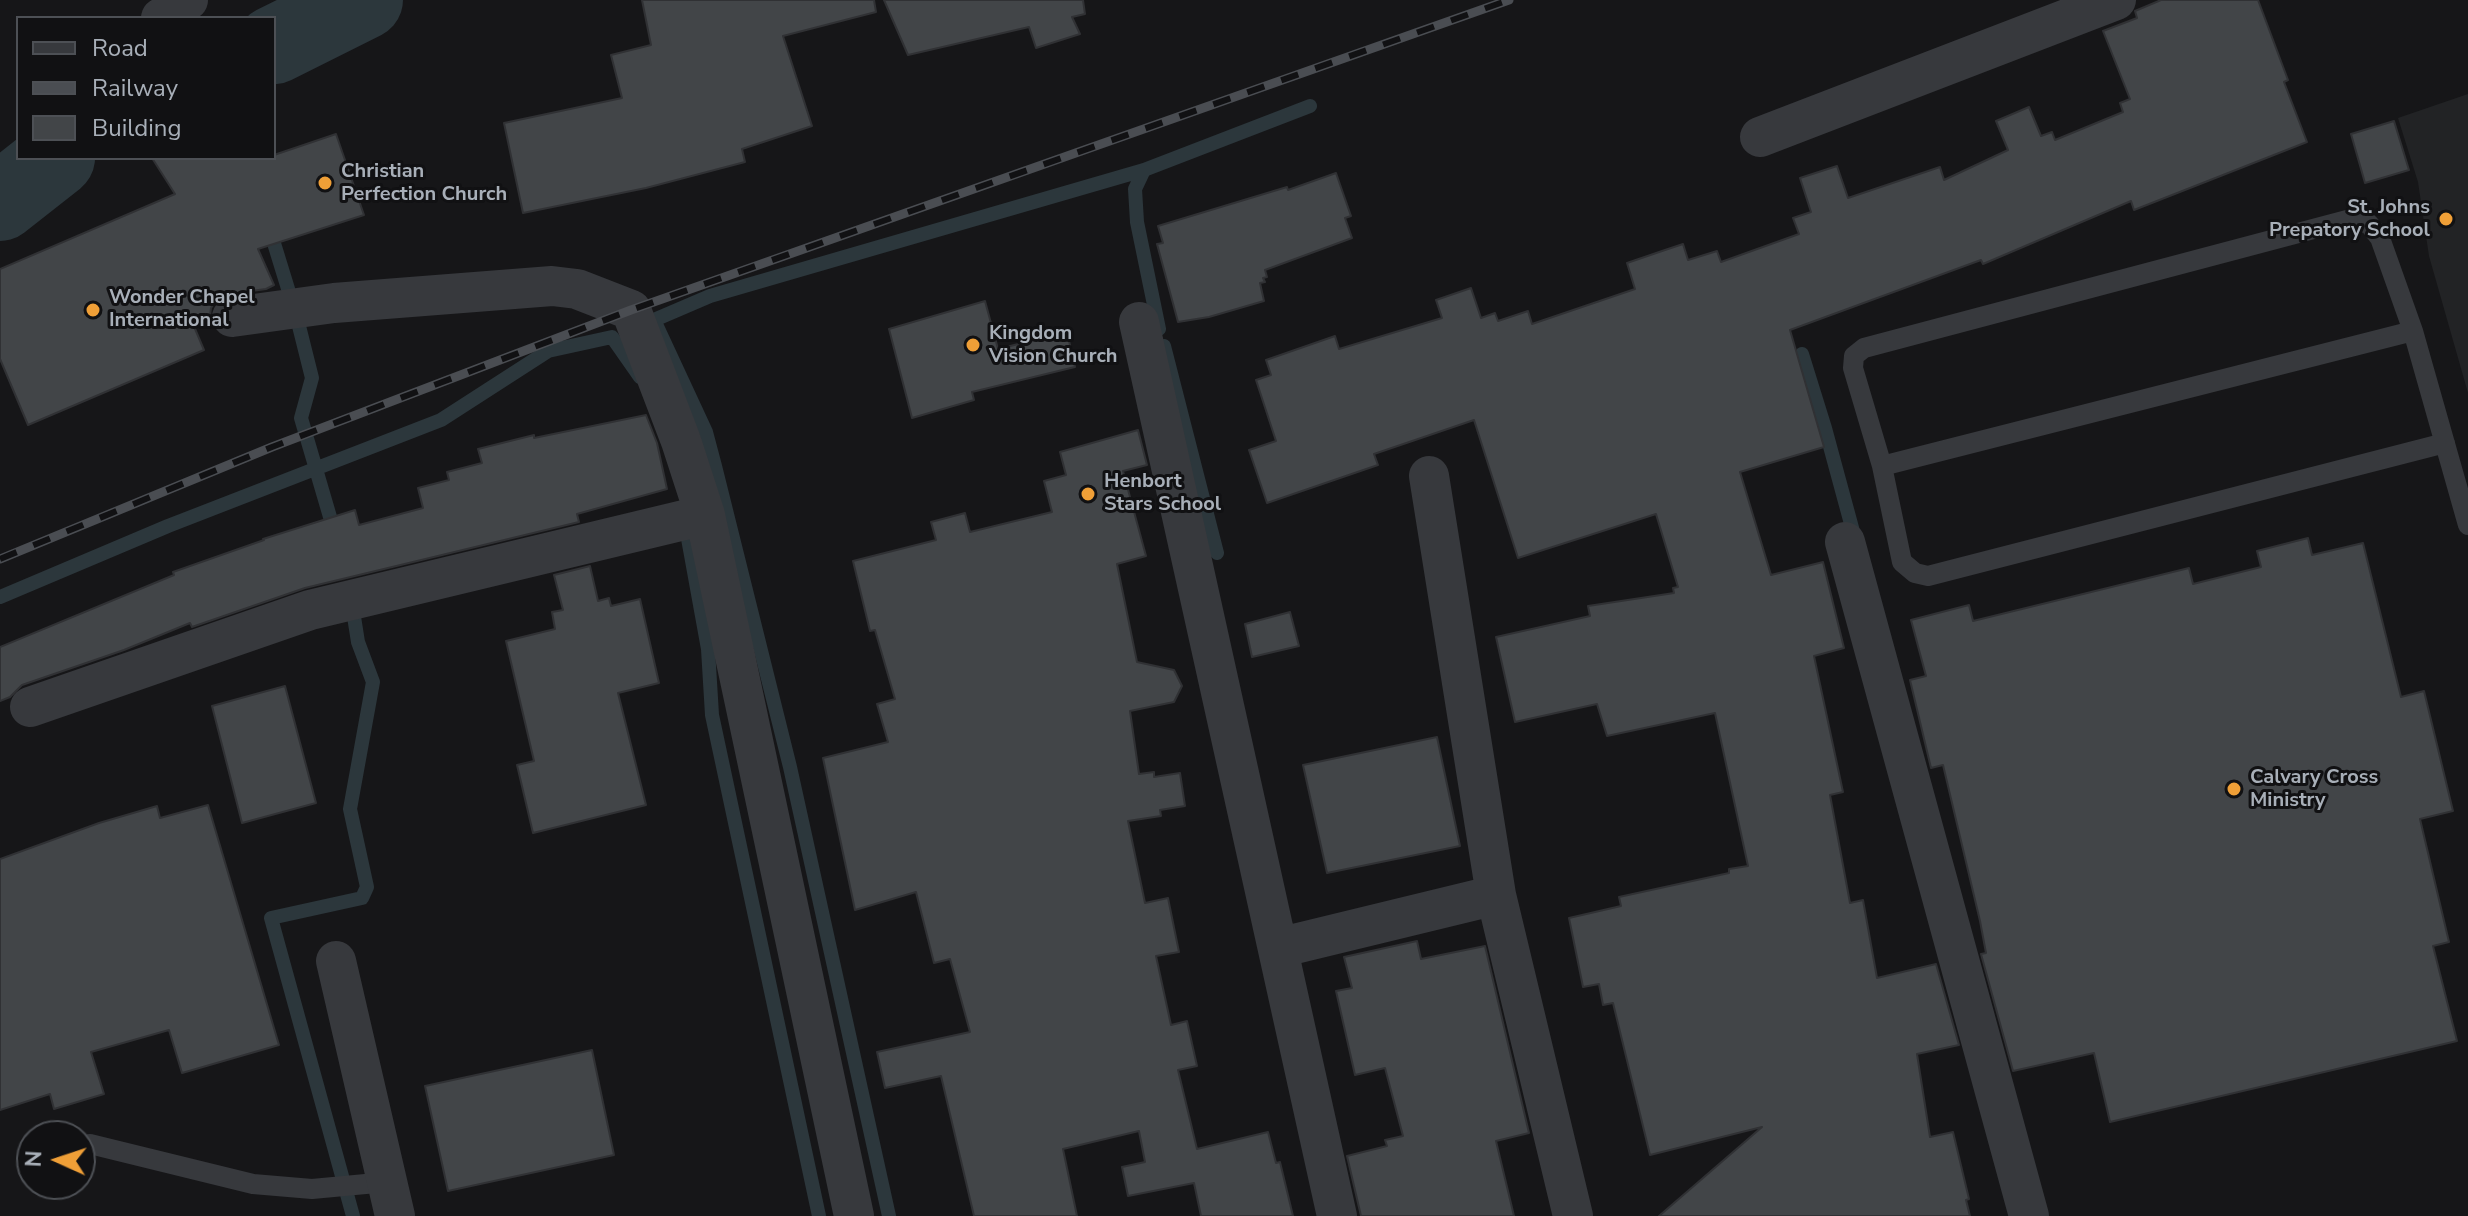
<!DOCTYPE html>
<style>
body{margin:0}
#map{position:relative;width:2468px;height:1216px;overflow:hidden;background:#161618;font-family:"Nunito Sans",sans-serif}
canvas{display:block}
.legend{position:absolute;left:16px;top:16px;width:260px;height:144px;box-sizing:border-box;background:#111113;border:2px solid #4d5055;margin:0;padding:10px 14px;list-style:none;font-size:24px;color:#a8afb8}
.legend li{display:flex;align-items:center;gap:16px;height:40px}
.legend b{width:40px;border:2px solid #4d5055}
.north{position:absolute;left:16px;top:1120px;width:80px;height:80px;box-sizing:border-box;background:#111113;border:2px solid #4d5055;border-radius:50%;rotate:273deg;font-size:22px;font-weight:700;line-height:32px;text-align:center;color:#a8afb8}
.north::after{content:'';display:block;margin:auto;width:28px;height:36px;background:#ef9f37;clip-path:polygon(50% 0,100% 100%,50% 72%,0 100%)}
</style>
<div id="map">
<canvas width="2468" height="1216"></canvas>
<ul class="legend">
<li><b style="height:10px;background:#37393d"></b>Road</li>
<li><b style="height:10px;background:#4a4d52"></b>Railway</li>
<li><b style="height:22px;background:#424548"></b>Building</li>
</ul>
<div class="north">N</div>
</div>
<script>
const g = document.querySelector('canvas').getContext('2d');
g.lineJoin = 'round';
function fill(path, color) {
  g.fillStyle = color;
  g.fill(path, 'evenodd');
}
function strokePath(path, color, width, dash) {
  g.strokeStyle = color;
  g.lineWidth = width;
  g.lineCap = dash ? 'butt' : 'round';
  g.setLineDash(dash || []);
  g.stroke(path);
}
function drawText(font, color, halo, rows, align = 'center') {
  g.font = font + ' "Nunito Sans",sans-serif';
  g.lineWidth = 6;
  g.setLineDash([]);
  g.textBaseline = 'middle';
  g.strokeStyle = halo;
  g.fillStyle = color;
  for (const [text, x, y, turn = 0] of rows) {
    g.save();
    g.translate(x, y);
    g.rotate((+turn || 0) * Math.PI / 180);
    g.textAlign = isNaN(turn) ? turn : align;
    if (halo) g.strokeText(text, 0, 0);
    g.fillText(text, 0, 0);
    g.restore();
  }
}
const built = new Path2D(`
 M 2468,94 L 2468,393 L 2429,256 L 2418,182 L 2398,118 Z`);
const stream = new Path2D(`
 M 1144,170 L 1135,189 L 1137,222 L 1159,329
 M 269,227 L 297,318 L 312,378 L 301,418 L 335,534
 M 1164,346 L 1217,553
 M 1802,354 L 1825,428 L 1854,535 L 1851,536
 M 685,522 L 708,649 L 712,715 L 819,1216
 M 0,597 L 168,526 L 441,420 L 548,351 L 612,337 L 640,377
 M 352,604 L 358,642 L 373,682 L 350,809 L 367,887 L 362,898 L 271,918 L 353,1216
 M 889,1216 L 790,767 L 715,466 L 706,432 L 654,320 L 710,296 L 1144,170 L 1310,106`);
const river = new Path2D(`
 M 274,45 L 364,0
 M 0,202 L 56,158`);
const building = new Path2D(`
 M 642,0 L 874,0 L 876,12 L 783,36 L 812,126 L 742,149 L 745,162 L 646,188 L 523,213 L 504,123 L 622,98 L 611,55 L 651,45 Z
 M 884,0 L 1083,0 L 1085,14 L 1072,17 L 1080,34 L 1036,48 L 1029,27 L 908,55 Z
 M 2161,0 L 2258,0 L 2288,80 L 2284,82 L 2307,142 L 2134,210 L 2131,201 L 1983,264 L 1981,260 L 1790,330 L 1824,447 L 1740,472 L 1771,575 L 1823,562 L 1844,648 L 1814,656 L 1843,792 L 1830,795 L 1850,903 L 1863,900 L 1877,978 L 1936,964 L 1959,1045 L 1917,1054 L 1930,1137 L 1953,1132 L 1969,1199 L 1966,1200 L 1970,1216 L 1659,1216 L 1762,1127 L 1650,1155 L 1613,1003 L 1603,1005 L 1599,984 L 1583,987 L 1569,918 L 1621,906 L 1619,897 L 1729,873 L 1729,869 L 1748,866 L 1715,713 L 1607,736 L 1597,704 L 1515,722 L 1496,637 L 1590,616 L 1588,606 L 1674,593 L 1673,588 L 1678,587 L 1656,514 L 1518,558 L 1474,420 L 1374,454 L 1378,465 L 1267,503 L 1249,450 L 1276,441 L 1256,380 L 1271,375 L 1266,360 L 1335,336 L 1339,349 L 1442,318 L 1436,300 L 1471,288 L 1481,318 L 1495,313 L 1498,321 L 1528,311 L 1532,324 L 1635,289 L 1627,263 L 1665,250 L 1683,244 L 1688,260 L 1717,251 L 1721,262 L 1799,234 L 1793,218 L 1811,212 L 1800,178 L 1837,166 L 1848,198 L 1940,167 L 1944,180 L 2008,150 L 1996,121 L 2029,107 L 2041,136 L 2052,132 L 2055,140 L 2123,112 L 2120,103 L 2130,99 L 2103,31 L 2137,18 L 2135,11 Z
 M 2394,121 L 2409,170 L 2365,183 L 2351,134 Z
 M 336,134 L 364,215 L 258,249 L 274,285 L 266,289 L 229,294 L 217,299 L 211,308 L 210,316 L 193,324 L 204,350 L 28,425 L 0,359 L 0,269 L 175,194 L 152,158 L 274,158 L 274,155 Z
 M 1336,173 L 1351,216 L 1345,218 L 1352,238 L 1265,270 L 1267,277 L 1263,278 L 1265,282 L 1260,283 L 1264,301 L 1209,317 L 1178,322 L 1157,244 L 1163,243 L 1158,226 L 1287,187 L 1288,190 Z
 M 985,301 L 998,349 L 1067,332 L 1075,367 L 972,392 L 974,400 L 912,418 L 889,329 Z
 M 646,415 L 657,443 L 667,489 L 577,514 L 579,522 L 305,588 L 192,627 L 190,623 L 124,650 L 22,685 L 10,697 L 0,701 L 0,647 L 174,575 L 173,572 L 264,540 L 263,539 L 355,510 L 359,525 L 423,508 L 418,488 L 449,480 L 447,472 L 482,463 L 478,449 L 534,435 L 534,438 Z
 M 1138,430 L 1147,465 L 1123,471 L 1146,556 L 1117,564 L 1137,662 L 1174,670 L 1182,686 L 1174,702 L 1130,711 L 1139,774 L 1154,772 L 1154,777 L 1180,773 L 1185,806 L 1160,810 L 1161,816 L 1128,821 L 1145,903 L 1168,898 L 1179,952 L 1156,956 L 1171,1025 L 1187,1021 L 1197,1066 L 1178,1070 L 1197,1149 L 1268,1132 L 1276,1163 L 1280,1162 L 1293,1216 L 1201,1216 L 1194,1183 L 1128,1196 L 1122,1167 L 1145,1162 L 1139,1131 L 1063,1149 L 1077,1216 L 974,1216 L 941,1076 L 885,1088 L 877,1052 L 970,1032 L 950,959 L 934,963 L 916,892 L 855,910 L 823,758 L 888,742 L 877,704 L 895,699 L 875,630 L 870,631 L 853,561 L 936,540 L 931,522 L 965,513 L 970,532 L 1052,512 L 1044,481 L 1066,475 L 1060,452 Z
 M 2308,538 L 2312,555 L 2363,543 L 2401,697 L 2424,691 L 2453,811 L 2420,819 L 2449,942 L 2433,946 L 2457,1041 L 2110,1122 L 2094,1053 L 2013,1071 L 1981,954 L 1986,953 L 1980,921 L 1943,765 L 1931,768 L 1910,680 L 1926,676 L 1911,620 L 1969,605 L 1973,621 L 2189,568 L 2193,584 L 2261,567 L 2257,551 Z
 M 590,566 L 598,601 L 609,598 L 611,606 L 640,599 L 659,683 L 618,693 L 646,805 L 533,833 L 517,765 L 534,761 L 506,641 L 555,629 L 552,612 L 563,610 L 554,575 Z
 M 1290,612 L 1299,646 L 1252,657 L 1245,624 Z
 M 285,686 L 316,803 L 242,823 L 212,706 Z
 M 1437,737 L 1460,846 L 1327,873 L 1303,765 Z
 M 208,805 L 279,1045 L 182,1073 L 169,1030 L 91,1052 L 104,1094 L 54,1109 L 50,1094 L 0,1110 L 0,859 L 99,823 L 157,806 L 160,818 Z
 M 1417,941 L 1421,959 L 1485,946 L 1529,1133 L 1496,1141 L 1514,1216 L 1361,1216 L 1347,1156 L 1387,1146 L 1385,1140 L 1403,1136 L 1385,1068 L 1355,1075 L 1336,991 L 1352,988 L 1344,957 Z
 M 592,1050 L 614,1155 L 448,1191 L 425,1086 Z`);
const service = new Path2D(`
 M 2445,443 L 1928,576 L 1915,573 L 1902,562 L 1882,466 L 1853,368 L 1854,356 L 1864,348 L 2351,219 L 2369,224 L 2380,238 L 2413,331 L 2468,525
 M 1882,466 L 2413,331
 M 90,1144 L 253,1184 L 312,1189 L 387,1182`);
const minor = new Path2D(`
 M 161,18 L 188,0
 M 1760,137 L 2116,0
 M 232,317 L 334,303 L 552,286 L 577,289 L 631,310 L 681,441 L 705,515 L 854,1216
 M 1139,322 L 1337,1216
 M 1429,476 L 1496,895 L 1573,1216
 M 1845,542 L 2029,1216
 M 30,707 L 310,610 L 705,515
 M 1278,948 L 1496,895
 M 336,961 L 395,1216`);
const rail = new Path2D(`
 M 0,559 L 272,447 L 631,310 L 1509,0`);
const markers = [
 [325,183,8,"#ef9f37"],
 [2446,219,8,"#ef9f37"],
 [93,310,8,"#ef9f37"],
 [973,345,8,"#ef9f37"],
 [1088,494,8,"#ef9f37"],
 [2234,789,8,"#ef9f37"]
];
const poiNames = [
 ["Christian",341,172],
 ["Perfection Church",341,195],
 ["St. Johns",2430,208,"right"],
 ["Prepatory School",2430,231,"right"],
 ["Wonder Chapel",109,298],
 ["International",109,321],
 ["Kingdom",989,334],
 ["Vision Church",989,357],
 ["Henbort",1104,482],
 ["Stars School",1104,505],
 ["Calvary Cross",2250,778],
 ["Ministry",2250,801]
];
fill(built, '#222325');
strokePath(stream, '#2c373c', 14);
strokePath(river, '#2c373c', 78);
fill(building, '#424548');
strokePath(building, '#303134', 2);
strokePath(service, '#37393d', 20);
strokePath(minor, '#37393d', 40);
strokePath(rail, '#4a4d52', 9);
strokePath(rail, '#111113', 6, [18]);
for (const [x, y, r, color] of markers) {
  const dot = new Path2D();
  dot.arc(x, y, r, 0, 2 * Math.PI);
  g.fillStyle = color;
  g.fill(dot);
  strokePath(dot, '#111113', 3);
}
drawText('bold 20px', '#a8afb8', '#111113', poiNames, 'left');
</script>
